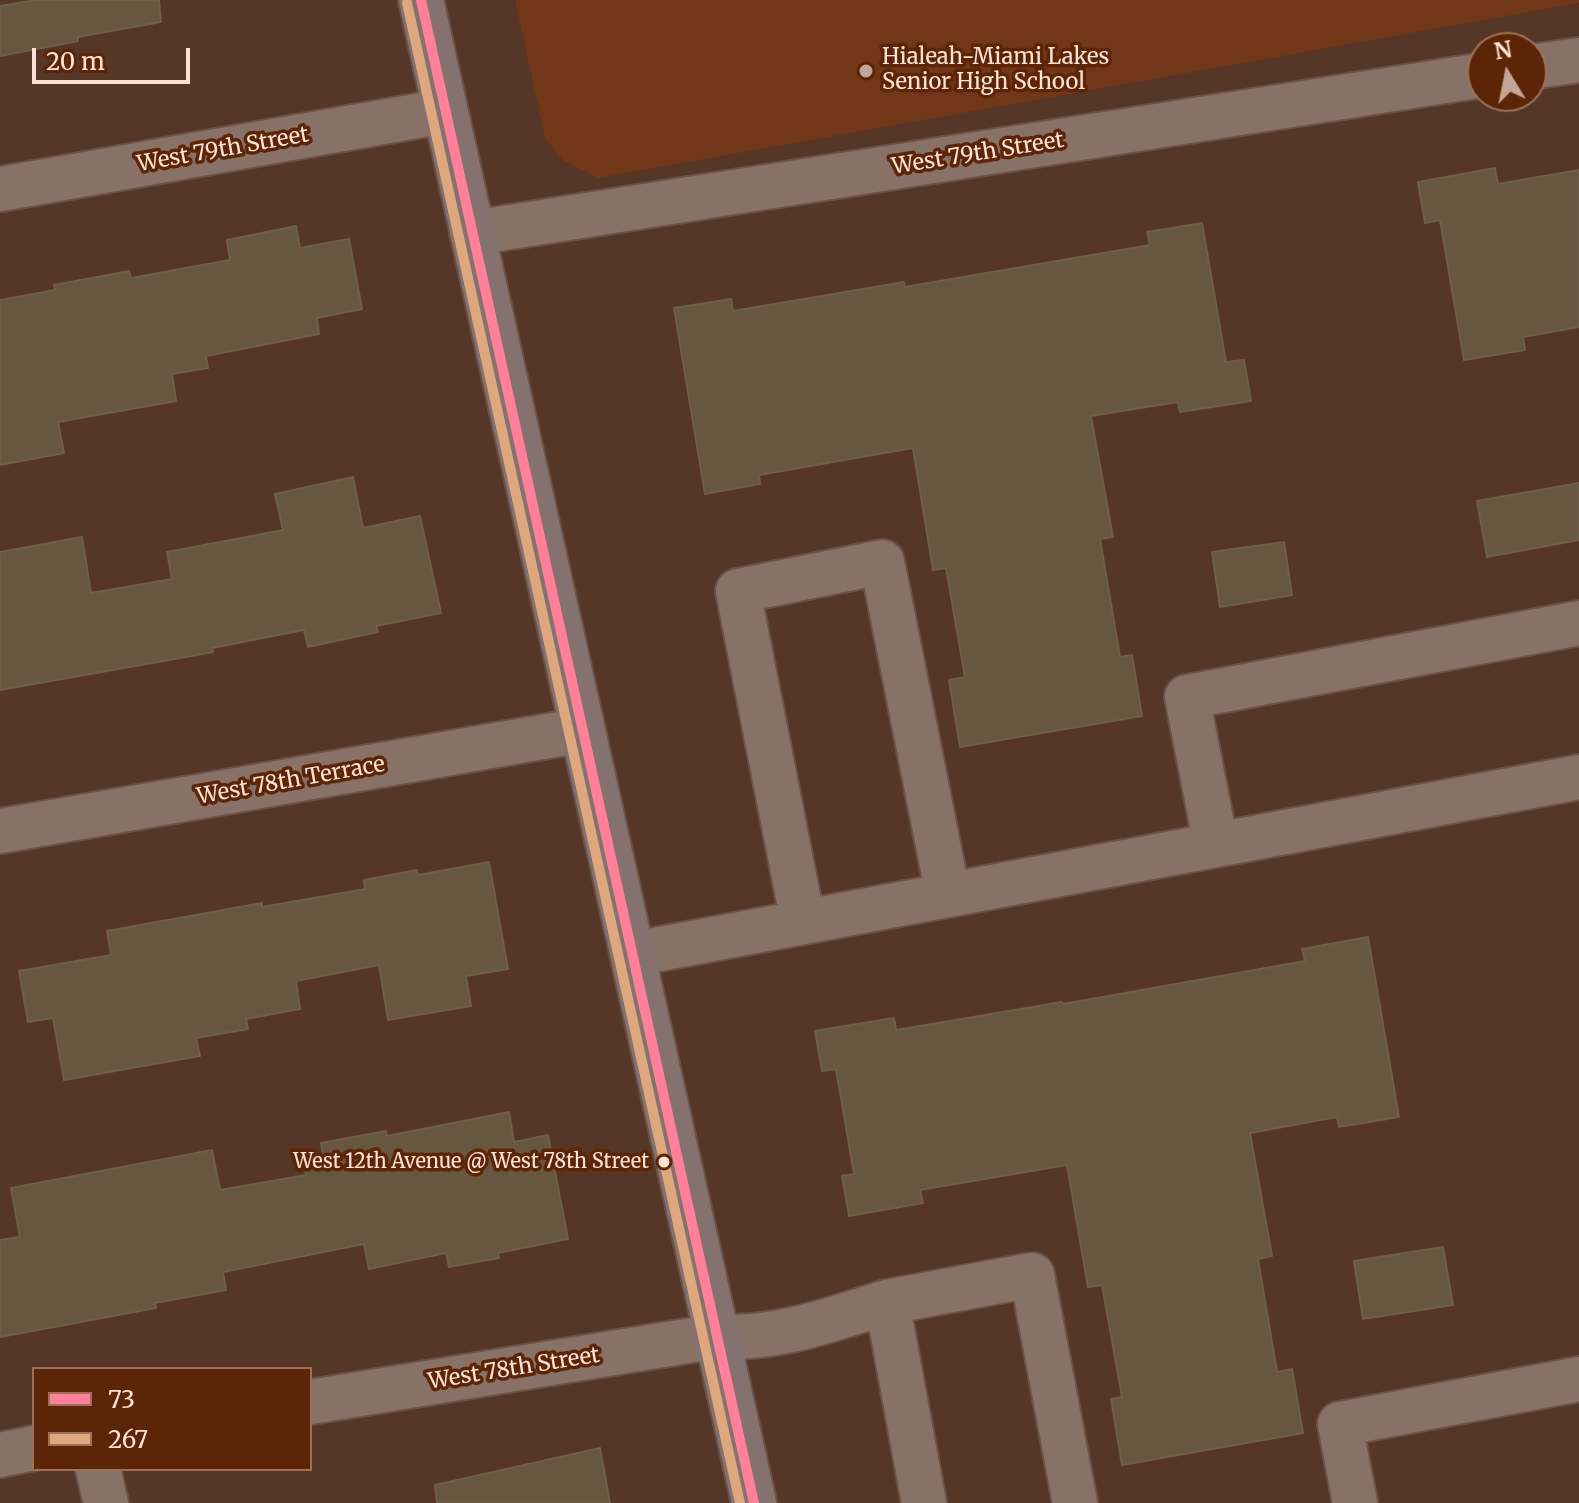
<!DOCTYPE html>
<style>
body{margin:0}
#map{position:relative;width:1579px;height:1503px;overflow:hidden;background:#553627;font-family:Merriweather,serif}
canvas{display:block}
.legend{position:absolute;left:32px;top:1367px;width:280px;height:104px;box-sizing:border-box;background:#5c2507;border:2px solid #9d7159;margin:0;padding:10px 14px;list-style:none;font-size:24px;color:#fee2d5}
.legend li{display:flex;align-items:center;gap:16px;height:40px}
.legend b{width:40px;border:2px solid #9d7159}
.north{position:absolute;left:1467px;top:32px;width:80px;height:80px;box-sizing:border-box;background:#5c2507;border:2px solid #9d7159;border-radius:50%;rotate:350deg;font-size:22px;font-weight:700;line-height:32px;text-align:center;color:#fee2d5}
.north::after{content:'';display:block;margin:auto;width:28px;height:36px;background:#c3a698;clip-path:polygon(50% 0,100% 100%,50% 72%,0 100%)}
.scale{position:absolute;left:32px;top:48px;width:158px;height:36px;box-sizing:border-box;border:4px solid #fee2d5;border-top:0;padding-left:10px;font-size:24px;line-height:28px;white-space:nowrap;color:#fee2d5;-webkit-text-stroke:6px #5c2507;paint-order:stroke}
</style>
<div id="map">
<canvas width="1579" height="1503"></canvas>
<ul class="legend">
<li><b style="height:10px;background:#ff8098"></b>73</li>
<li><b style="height:10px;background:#dfa77e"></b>267</li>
</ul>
<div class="north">N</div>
<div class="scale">20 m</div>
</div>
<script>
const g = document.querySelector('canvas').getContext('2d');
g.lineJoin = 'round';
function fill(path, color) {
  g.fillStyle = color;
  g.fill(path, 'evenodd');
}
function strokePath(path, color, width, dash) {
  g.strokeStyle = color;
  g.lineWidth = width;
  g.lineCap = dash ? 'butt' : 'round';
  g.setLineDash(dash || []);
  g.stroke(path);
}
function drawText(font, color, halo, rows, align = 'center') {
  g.font = font + ' Merriweather,serif';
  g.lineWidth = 7;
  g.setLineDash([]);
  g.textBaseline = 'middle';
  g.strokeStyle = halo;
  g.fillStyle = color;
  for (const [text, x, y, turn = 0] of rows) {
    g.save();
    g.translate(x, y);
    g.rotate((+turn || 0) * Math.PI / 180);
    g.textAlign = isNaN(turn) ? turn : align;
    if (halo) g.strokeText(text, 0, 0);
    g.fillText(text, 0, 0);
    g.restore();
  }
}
const built = new Path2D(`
 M 515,0 L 1579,0 L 1579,3 L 598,178 L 563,160 L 545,138 Z`);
const building = new Path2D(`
 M 36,0 L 159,0 L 161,22 L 78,37 L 78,41 L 0,56 L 0,6 Z
 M 1495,168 L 1498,184 L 1579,170 L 1579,327 L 1523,337 L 1525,350 L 1464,360 L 1440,220 L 1425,223 L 1418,182 Z
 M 1202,223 L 1226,362 L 1244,360 L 1251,401 L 1180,412 L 1178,402 L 1091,416 L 1113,537 L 1100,539 L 1120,657 L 1132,655 L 1142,716 L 960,747 L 949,680 L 965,677 L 946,568 L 933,570 L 913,448 L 759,475 L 760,484 L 705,494 L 674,308 L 731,299 L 733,311 L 904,282 L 905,287 L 1150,245 L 1147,232 Z
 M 296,226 L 300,248 L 349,239 L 362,309 L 317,318 L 319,334 L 206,356 L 208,368 L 172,374 L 176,401 L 58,422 L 64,453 L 0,465 L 0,300 L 55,290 L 54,285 L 129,271 L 131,278 L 230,260 L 227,240 Z
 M 353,477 L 363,528 L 420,516 L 441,613 L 376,626 L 378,632 L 308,647 L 304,630 L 212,648 L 213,652 L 175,659 L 0,690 L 0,552 L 82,537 L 91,593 L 172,579 L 167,552 L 283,530 L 275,494 Z
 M 1579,483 L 1579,540 L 1487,557 L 1477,501 Z
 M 1284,542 L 1292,595 L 1220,607 L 1212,552 Z
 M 489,862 L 508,969 L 466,976 L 471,1006 L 388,1020 L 379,965 L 296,981 L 300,1009 L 246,1019 L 248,1029 L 196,1038 L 200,1056 L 64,1080 L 53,1018 L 28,1022 L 19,971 L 111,955 L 107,931 L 262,903 L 262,907 L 365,889 L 364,880 L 417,870 L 418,875 Z
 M 1368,937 L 1399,1117 L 1339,1127 L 1337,1117 L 1250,1133 L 1272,1256 L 1258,1259 L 1277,1372 L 1292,1369 L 1303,1433 L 1122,1465 L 1111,1399 L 1122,1397 L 1102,1285 L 1088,1287 L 1067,1165 L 920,1190 L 923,1203 L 849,1216 L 842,1176 L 854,1174 L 836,1069 L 822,1071 L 815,1031 L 894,1018 L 896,1030 L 1062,1002 L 1063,1004 L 1305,961 L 1302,949 Z
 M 509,1112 L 514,1142 L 548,1135 L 568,1239 L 498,1253 L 499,1258 L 449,1267 L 446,1253 L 369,1269 L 364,1244 L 223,1272 L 226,1290 L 155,1303 L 156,1308 L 0,1337 L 0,1240 L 20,1237 L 11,1188 L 212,1150 L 220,1190 L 306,1175 L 304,1164 L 324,1160 L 321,1143 L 386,1131 L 387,1136 Z
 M 1443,1247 L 1453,1305 L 1363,1319 L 1354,1261 Z
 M 600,1448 L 610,1503 L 437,1503 L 435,1485 Z`);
const minor = new Path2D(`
 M 1531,67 L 1579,60
 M 0,189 L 445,111
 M 472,233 L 1483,75
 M 0,831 L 583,730
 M 1216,845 L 1187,697 L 1579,623
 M 803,922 L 738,591 L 882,562 L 948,895
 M 633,954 L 1579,777
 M 310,1402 L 718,1336 C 774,1341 833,1319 887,1302
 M 0,1455 L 34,1448
 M 98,1469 L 106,1503
 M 924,1503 L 887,1302 L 1032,1275 L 1075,1503
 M 1355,1503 L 1340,1424 L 1579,1379`);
const major = new Path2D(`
 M 421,0 L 754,1503`);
const bus1 = new Path2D(`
 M 421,0 L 754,1503`);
const bus2 = new Path2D(`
 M 407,3 L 740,1503`);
const markers = [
 [866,71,8,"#c3a698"],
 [664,1162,7,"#fee2d5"]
];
const busNames = [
 ["West 12th Avenue @ West 78th Street",649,1162]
];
const poiNames = [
 ["Hialeah-Miami Lakes",882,58],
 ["Senior High School",882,83]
];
const streetNames = [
 ["West 79th Street",223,150,-10],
 ["West 79th Street",978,154,-9],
 ["West 78th Terrace",291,781,-10],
 ["West 78th Street",514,1369,-9]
];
fill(built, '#723719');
fill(building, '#675640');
strokePath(building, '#6e5e4a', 2);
strokePath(minor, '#6b5247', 48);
strokePath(major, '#6b5247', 48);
strokePath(minor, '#887166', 44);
strokePath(major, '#85726e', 44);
strokePath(bus1, '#ff8098', 10);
strokePath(bus2, '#dfa77e', 10);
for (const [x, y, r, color] of markers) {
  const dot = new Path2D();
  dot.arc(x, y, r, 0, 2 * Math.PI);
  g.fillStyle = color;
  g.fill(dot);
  strokePath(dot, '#5c2507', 3);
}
drawText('20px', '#fee2d5', '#5c2507', busNames, 'right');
drawText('22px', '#fee2d5', '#5c2507', poiNames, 'left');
drawText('22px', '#fee2d5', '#5c2507', streetNames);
</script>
